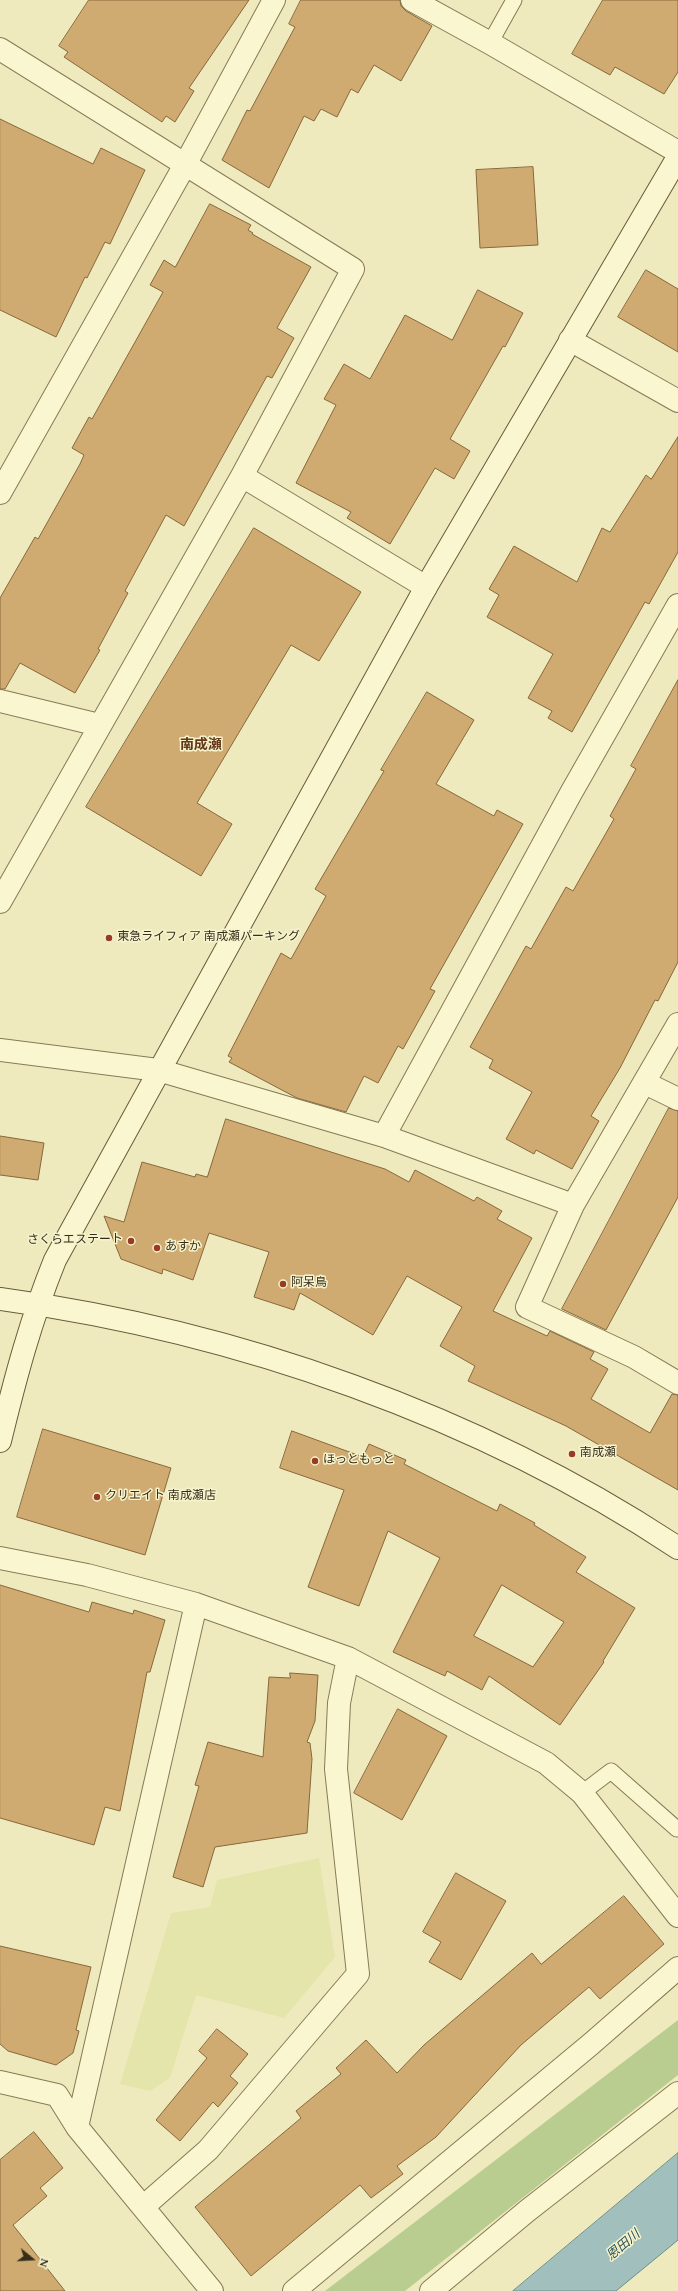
<!DOCTYPE html>
<meta charset="utf-8">
<style>
body{margin:0}
#map{position:relative;width:678px;height:2291px;overflow:hidden;background:#efeabd;font-family:Spectral,serif}
canvas{display:block}
.north{position:absolute;left:12px;top:2239px;width:40px;height:40px;-webkit-text-stroke:3px #f6f3cd;paint-order:stroke;rotate:108deg;font-size:11px;font-weight:700;line-height:16px;text-align:center;color:#362e1b}
.north::after{content:'';display:block;margin:auto;width:14px;height:18px;background:#362e1b;clip-path:polygon(50% 0,100% 100%,50% 72%,0 100%)}
</style>
<div id="map">
<canvas width="678" height="2291"></canvas>
<div class="north">N</div>
</div>
<script>
const g = document.querySelector('canvas').getContext('2d');
g.lineJoin = 'round';
function fill(path, color) {
  g.fillStyle = color;
  g.fill(path, 'evenodd');
}
function strokePath(path, color, width, dash) {
  g.strokeStyle = color;
  g.lineWidth = width;
  g.lineCap = dash ? 'butt' : 'round';
  g.setLineDash(dash || []);
  g.stroke(path);
}
function drawText(font, color, halo, rows, align = 'center') {
  g.font = font + ' Spectral,"Noto Sans JP",serif';
  g.lineWidth = 3;
  g.setLineDash([]);
  g.textBaseline = 'middle';
  g.strokeStyle = halo;
  g.fillStyle = color;
  for (const [text, x, y, turn = 0] of rows) {
    g.save();
    g.translate(x, y);
    g.rotate((+turn || 0) * Math.PI / 180);
    g.textAlign = isNaN(turn) ? turn : align;
    if (halo) g.strokeText(text, 0, 0);
    g.fillText(text, 0, 0);
    g.restore();
  }
}
const farmland = new Path2D(`
 M 319,1858 L 335,1957 L 284,2018 L 196,1995 L 170,2078 L 150,2091 L 120,2084 L 171,1913 L 210,1907 L 217,1880 Z`);
const green = new Path2D(`
 M 678,2020 L 678,2075 L 405,2291 L 325,2291 Z`);
const water = new Path2D(`
 M 678,2153 L 678,2240 L 616,2291 L 513,2291 Z`);
const building = new Path2D(`
 M 89,0 L 249,0 L 189,88 L 194,91 L 175,122 L 166,116 L 162,122 L 64,57 L 68,52 L 59,46 Z
 M 301,0 L 400,0 L 401,6 L 406,11 L 432,26 L 401,81 L 374,65 L 358,93 L 351,89 L 337,117 L 321,109 L 314,121 L 304,116 L 269,188 L 222,160 L 247,110 L 250,111 L 295,27 L 289,24 Z
 M 603,0 L 678,0 L 678,72 L 664,94 L 615,67 L 610,75 L 572,54 Z
 M 0,119 L 93,164 L 101,148 L 145,170 L 110,244 L 105,242 L 87,278 L 85,277 L 56,337 L 0,310 Z
 M 533,167 L 538,245 L 480,248 L 476,170 Z
 M 210,204 L 251,225 L 248,230 L 253,233 L 252,234 L 311,267 L 277,328 L 294,338 L 272,378 L 267,376 L 184,526 L 166,515 L 125,591 L 128,593 L 98,649 L 100,650 L 75,693 L 20,663 L 5,689 L 0,689 L 0,598 L 35,537 L 38,539 L 80,464 L 84,455 L 72,448 L 89,417 L 92,419 L 163,292 L 150,285 L 164,260 L 175,267 Z
 M 646,270 L 678,289 L 678,352 L 618,317 Z
 M 478,290 L 523,313 L 505,347 L 503,346 L 450,439 L 470,451 L 454,479 L 435,468 L 390,544 L 347,518 L 351,512 L 296,483 L 336,405 L 324,399 L 344,364 L 370,379 L 405,315 L 452,340 Z
 M 678,437 L 678,552 L 649,604 L 645,602 L 572,732 L 548,718 L 552,711 L 528,698 L 553,654 L 487,617 L 499,595 L 489,589 L 514,546 L 577,582 L 602,528 L 610,532 L 646,475 L 651,479 Z
 M 254,528 L 361,592 L 319,661 L 291,645 L 197,803 L 232,824 L 201,876 L 86,807 Z
 M 678,680 L 678,962 L 658,1001 L 655,1000 L 620,1068 L 591,1116 L 599,1121 L 572,1169 L 536,1150 L 534,1154 L 506,1139 L 532,1092 L 489,1068 L 493,1060 L 470,1047 L 526,946 L 531,949 L 566,887 L 573,891 L 614,819 L 610,816 L 636,769 L 631,766 Z
 M 427,692 L 474,720 L 436,784 L 494,816 L 497,810 L 523,824 L 430,989 L 435,991 L 403,1049 L 398,1046 L 378,1083 L 364,1076 L 346,1112 L 297,1098 L 229,1062 L 232,1058 L 228,1056 L 281,953 L 291,959 L 326,896 L 315,889 L 384,771 L 381,770 Z
 M 669,1108 L 678,1111 L 678,1197 L 606,1330 L 562,1309 Z
 M 226,1119 L 385,1169 L 409,1182 L 415,1170 L 474,1201 L 477,1197 L 502,1211 L 497,1219 L 532,1238 L 493,1311 L 547,1336 L 550,1331 L 594,1352 L 590,1359 L 608,1369 L 591,1399 L 650,1433 L 672,1394 L 678,1395 L 678,1490 L 566,1426 L 468,1381 L 475,1366 L 440,1346 L 462,1307 L 407,1276 L 373,1335 L 300,1293 L 294,1310 L 254,1297 L 269,1252 L 209,1233 L 193,1280 L 163,1269 L 162,1274 L 121,1259 L 104,1216 L 124,1222 L 142,1162 L 195,1177 L 196,1174 L 207,1177 Z
 M 0,1136 L 44,1143 L 38,1180 L 0,1175 Z
 M 43,1429 L 171,1468 L 145,1555 L 17,1517 Z
 M 292,1431 L 363,1457 L 369,1444 L 406,1460 L 404,1464 L 497,1511 L 500,1504 L 535,1523 L 534,1525 L 586,1557 L 576,1572 L 635,1608 L 603,1661 L 604,1662 L 560,1725 L 489,1676 L 482,1690 L 447,1671 L 445,1676 L 393,1652 L 440,1558 L 388,1531 L 359,1606 L 308,1587 L 344,1490 L 280,1468 ZM 502,1585 L 564,1622 L 533,1667 L 474,1636 Z
 M 0,1585 L 89,1612 L 92,1602 L 133,1614 L 134,1610 L 165,1620 L 150,1672 L 147,1672 L 120,1811 L 105,1807 L 94,1845 L 0,1818 Z
 M 290,1673 L 318,1675 L 315,1721 L 307,1742 L 310,1743 L 312,1759 L 307,1833 L 215,1847 L 203,1887 L 173,1877 L 199,1786 L 195,1785 L 208,1742 L 263,1757 L 269,1677 L 290,1678 Z
 M 398,1709 L 447,1736 L 402,1820 L 354,1793 Z
 M 456,1873 L 506,1901 L 461,1980 L 429,1962 L 441,1942 L 423,1932 Z
 M 624,1896 L 664,1944 L 600,1999 L 589,1987 L 521,2045 L 436,2137 L 397,2166 L 403,2174 L 371,2198 L 360,2185 L 251,2276 L 195,2207 L 301,2118 L 296,2111 L 341,2074 L 336,2068 L 366,2040 L 397,2073 L 424,2045 L 532,1953 L 541,1964 Z
 M 0,1946 L 91,1967 L 76,2030 L 79,2031 L 73,2053 L 56,2065 L 8,2051 L 0,2044 Z
 M 217,2029 L 248,2054 L 230,2076 L 238,2083 L 218,2107 L 213,2102 L 180,2141 L 156,2120 L 207,2058 L 199,2051 Z
 M 34,2132 L 63,2168 L 40,2188 L 47,2196 L 13,2225 L 65,2291 L 0,2291 L 0,2160 Z`);
const lane = new Path2D(`
 M 490,43 L 514,0
 M 582,1793 L 611,1771 L 677,1829`);
const street = new Path2D(`
 M 412,0 L 490,43 L 678,152
 M 0,49 L 353,269 L 242,476 L 0,902
 M 570,340 L 678,401
 M 242,476 L 426,587
 M 0,493 L 186,163 L 274,0
 M 0,701 L 99,725
 M 678,1024 L 573,1205 L 527,1307 L 634,1357 L 678,1383
 M 0,1050 L 158,1070 L 384,1136 L 573,1205
 M 645,1083 L 678,1099
 M 384,1136 L 571,793 L 678,605
 M 0,1558 L 87,1575 L 196,1604 L 348,1658 L 546,1763 L 582,1793 L 678,1916
 M 0,2082 L 57,2095 L 77,2127 L 212,2291
 M 77,2127 L 196,1604
 M 143,2207 L 208,2150 L 358,1974 L 336,1769 L 339,1703 L 348,1658
 M 294,2291 L 591,2044 L 678,1968
 M 431,2291 L 527,2211 L 678,2093`);
const secondary = new Path2D(`
 M 0,1299 C 236,1331 479,1416 678,1548
 M 0,1441 C 15,1379 31,1319 55,1260 L 426,587 L 678,157`);
const markers = [
 [109,938,4,"#983a24"],
 [131,1241,4,"#983a24"],
 [157,1248,4,"#983a24"],
 [283,1284,4,"#983a24"],
 [572,1454,4,"#983a24"],
 [315,1461,4,"#983a24"],
 [97,1497,4,"#983a24"]
];
const poiNames = [
 ["東急ライフィア 南成瀬パーキング",117,938],
 ["さくらエステート",123,1241,"right"],
 ["あすか",165,1248],
 ["阿呆鳥",291,1284],
 ["南成瀬",580,1454],
 ["ほっともっと",323,1461],
 ["クリエイト 南成瀬店",105,1497]
];
const waterNames = [
 ["恩田川",624,2246,-40]
];
const quarterNames = [
 ["南成瀬",201,746]
];
fill(farmland, '#e3e5aa');
fill(green, '#bacd91');
fill(water, '#a1c0bd');
strokePath(water, '#688e8c', 1);
fill(building, '#cfab71');
strokePath(building, '#87683b', 1);
strokePath(lane, '#877a56', 17);
strokePath(street, '#877a56', 24);
strokePath(secondary, '#695b39', 24);
strokePath(lane, '#faf6d0', 15);
strokePath(street, '#faf6d0', 22);
strokePath(secondary, '#faf6d0', 22);
for (const [x, y, r, color] of markers) {
  const dot = new Path2D();
  dot.arc(x, y, r, 0, 2 * Math.PI);
  g.fillStyle = color;
  g.fill(dot);
  strokePath(dot, '#f6f3cd', 1.5);
}
drawText('12px', '#362e1b', '#f6f3cd', poiNames, 'left');
drawText('italic 13px', '#2a5057', '#f6f3cd', waterNames);
drawText('bold 14px', '#643819', '#f6f3cd', quarterNames);
</script>
